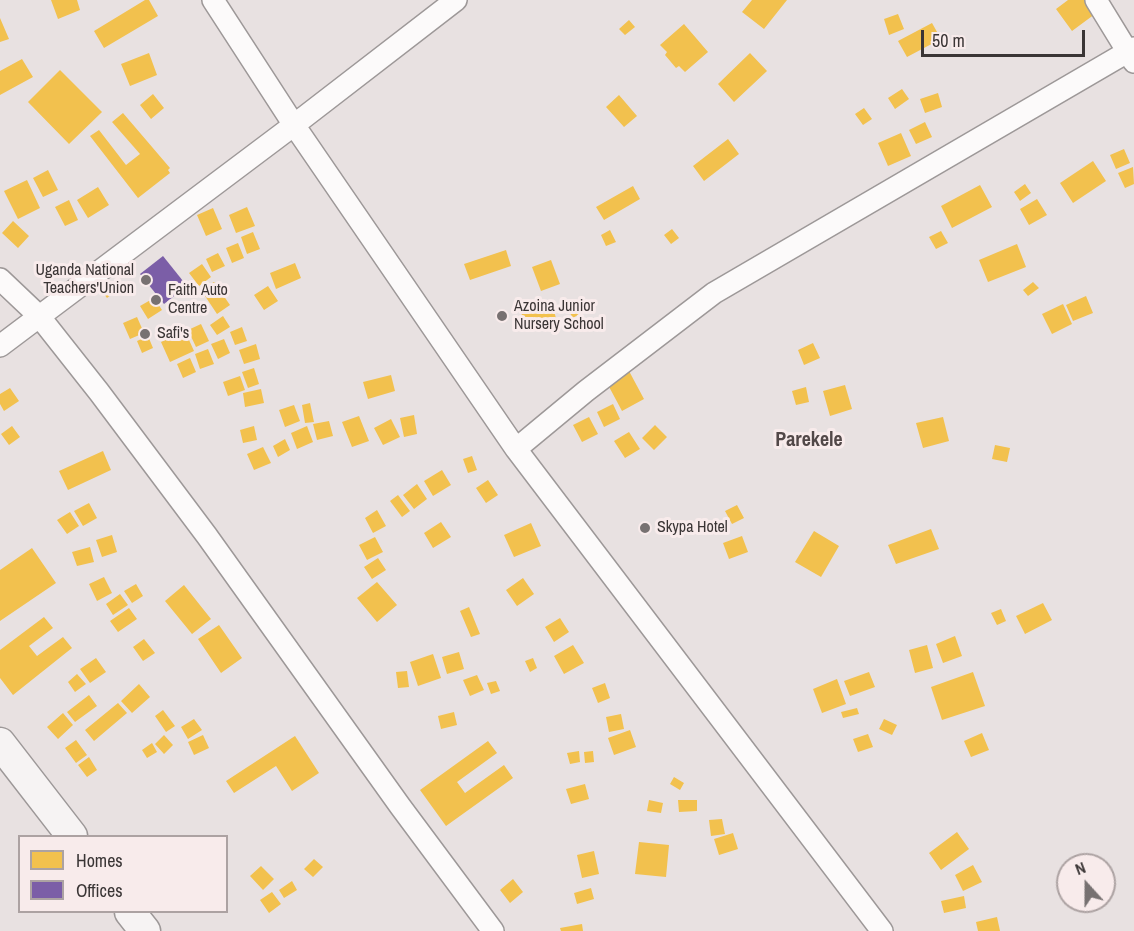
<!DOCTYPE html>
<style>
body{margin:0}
#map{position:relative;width:1134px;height:931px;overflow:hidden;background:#e8e1e1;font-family:"Archivo Narrow",sans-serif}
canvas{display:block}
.legend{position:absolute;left:18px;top:835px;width:210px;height:78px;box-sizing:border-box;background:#f8ebeb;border:2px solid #aca2a2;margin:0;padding:8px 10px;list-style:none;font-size:18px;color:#3a3535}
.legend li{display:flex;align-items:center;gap:12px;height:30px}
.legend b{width:30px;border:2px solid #aca2a2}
.north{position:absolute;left:1056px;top:853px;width:60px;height:60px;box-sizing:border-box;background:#f8ebeb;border:2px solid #aca2a2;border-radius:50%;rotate:339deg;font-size:16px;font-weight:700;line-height:24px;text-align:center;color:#3a3535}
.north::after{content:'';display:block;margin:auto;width:21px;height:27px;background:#777171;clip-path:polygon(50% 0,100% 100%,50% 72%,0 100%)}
.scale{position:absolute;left:921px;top:30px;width:164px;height:27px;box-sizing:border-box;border:3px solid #3a3535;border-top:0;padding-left:8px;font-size:18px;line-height:21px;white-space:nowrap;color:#3a3535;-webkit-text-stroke:4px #f8ebeb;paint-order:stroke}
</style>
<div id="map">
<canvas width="1134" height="931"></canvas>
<ul class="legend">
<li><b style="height:16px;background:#f2c14e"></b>Homes</li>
<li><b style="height:16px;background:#7b5ea7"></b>Offices</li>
</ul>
<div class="north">N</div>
<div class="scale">50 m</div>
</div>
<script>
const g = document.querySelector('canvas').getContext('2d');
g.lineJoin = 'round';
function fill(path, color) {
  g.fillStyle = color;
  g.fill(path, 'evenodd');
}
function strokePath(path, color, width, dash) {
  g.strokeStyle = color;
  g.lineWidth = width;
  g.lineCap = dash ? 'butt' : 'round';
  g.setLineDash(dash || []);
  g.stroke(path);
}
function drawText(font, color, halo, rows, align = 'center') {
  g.font = font + ' "Archivo Narrow",sans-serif';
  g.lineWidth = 6;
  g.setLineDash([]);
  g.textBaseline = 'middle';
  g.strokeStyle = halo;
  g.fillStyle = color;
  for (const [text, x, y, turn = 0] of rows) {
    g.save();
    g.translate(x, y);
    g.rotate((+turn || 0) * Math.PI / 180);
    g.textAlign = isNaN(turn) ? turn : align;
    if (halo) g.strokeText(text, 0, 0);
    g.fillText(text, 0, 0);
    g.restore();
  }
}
const homes = new Path2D(`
 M 51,0 L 77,0 L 80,10 L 58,19 Z
 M 145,0 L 149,0 L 158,16 L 104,48 L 94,31 Z
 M 752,0 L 787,0 L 764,29 L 742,12 Z
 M 1068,0 L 1085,0 L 1095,14 L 1072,31 L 1056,9 Z
 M 898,14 L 904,29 L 889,35 L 884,19 Z
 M 0,18 L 9,39 L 0,42 Z
 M 629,20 L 635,27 L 625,35 L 619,29 Z
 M 932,23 L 941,39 L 907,57 L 898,41 Z
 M 684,24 L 708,52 L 685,72 L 679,66 L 676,68 L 665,55 L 667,52 L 660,45 Z
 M 149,53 L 157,75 L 130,86 L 121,64 Z
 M 750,53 L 767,71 L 734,102 L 718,84 Z
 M 22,59 L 33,77 L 0,95 L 0,71 Z
 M 60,70 L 102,112 L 69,144 L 28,102 Z
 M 902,89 L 909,99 L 895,109 L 888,98 Z
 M 938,93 L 942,107 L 925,113 L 920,99 Z
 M 153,94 L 164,108 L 151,119 L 140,105 Z
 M 619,95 L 637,116 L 624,127 L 606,107 Z
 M 864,108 L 872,119 L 863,125 L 855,114 Z
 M 123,113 L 170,168 L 168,170 L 170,173 L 138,198 L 90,136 L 99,130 L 126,165 L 140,154 L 112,122 Z
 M 925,122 L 932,137 L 916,144 L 909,130 Z
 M 901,133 L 911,156 L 888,166 L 878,143 Z
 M 728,139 L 739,154 L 704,181 L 693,166 Z
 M 1124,149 L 1130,163 L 1116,169 L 1110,155 Z
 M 1093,161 L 1106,181 L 1073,203 L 1060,183 Z
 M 1133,167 L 1134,184 L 1125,188 L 1118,173 Z
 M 48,170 L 58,190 L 43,197 L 33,178 Z
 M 27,180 L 40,208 L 18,219 L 4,191 Z
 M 1025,184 L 1031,193 L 1020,201 L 1014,192 Z
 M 980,185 L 992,207 L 952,228 L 941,206 Z
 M 633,186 L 640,199 L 604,220 L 596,207 Z
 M 98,187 L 109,205 L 88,218 L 77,200 Z
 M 1037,199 L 1047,215 L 1029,225 L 1020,209 Z
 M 69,200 L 78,220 L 65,226 L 55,207 Z
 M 247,207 L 255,226 L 236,233 L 229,215 Z
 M 213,208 L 222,229 L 206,236 L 197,215 Z
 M 13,221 L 29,236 L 18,248 L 2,233 Z
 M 672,229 L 679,238 L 671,244 L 664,235 Z
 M 610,230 L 616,242 L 606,246 L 601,235 Z
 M 941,231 L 948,243 L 936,249 L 929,237 Z
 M 253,232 L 260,249 L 247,254 L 241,237 Z
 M 238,243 L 244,258 L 232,263 L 226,248 Z
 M 1017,244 L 1026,267 L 988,282 L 979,260 Z
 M 506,250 L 511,266 L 470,280 L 464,264 Z
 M 218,253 L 225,266 L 212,272 L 206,259 Z
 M 551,260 L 560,284 L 541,291 L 532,267 Z
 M 295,263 L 301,278 L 276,289 L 270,273 Z
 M 202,264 L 211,277 L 199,286 L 189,273 Z
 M 214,282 L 230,305 L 217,314 L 201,290 Z
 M 1033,282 L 1039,288 L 1028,296 L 1023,290 Z
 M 110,283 L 117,290 L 107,298 L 101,290 Z
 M 268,286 L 278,301 L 264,310 L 254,295 Z
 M 1086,296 L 1093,313 L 1073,321 L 1066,305 Z
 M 154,298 L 162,310 L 148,319 L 140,306 Z
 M 551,300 L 557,322 L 526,330 L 520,308 Z
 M 577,300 L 584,311 L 573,318 L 566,307 Z
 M 1063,304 L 1072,324 L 1052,334 L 1042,314 Z
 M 223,316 L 230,327 L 217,335 L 210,325 Z
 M 137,317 L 144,333 L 130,339 L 123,323 Z
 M 201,324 L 209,341 L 196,347 L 188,330 Z
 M 242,327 L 247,341 L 235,345 L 230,332 Z
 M 185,331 L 194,351 L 170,362 L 161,342 Z
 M 148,336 L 153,348 L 142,353 L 137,341 Z
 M 224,339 L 230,353 L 218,359 L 211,344 Z
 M 813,343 L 820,358 L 804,365 L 798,350 Z
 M 256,344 L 260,359 L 244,364 L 239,350 Z
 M 208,349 L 214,364 L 200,369 L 195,354 Z
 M 190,358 L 196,372 L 183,378 L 177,364 Z
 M 254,368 L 259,384 L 248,388 L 242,372 Z
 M 629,371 L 644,399 L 622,411 L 607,383 Z
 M 391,375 L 395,391 L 368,399 L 363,382 Z
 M 240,376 L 245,390 L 228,396 L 223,382 Z
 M 845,385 L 852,409 L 830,416 L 823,391 Z
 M 806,387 L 809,402 L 796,405 L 792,391 Z
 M 10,388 L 19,401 L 4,411 L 0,404 L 0,394 Z
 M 261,389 L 264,403 L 245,407 L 243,393 Z
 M 310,403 L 314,422 L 305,423 L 302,405 Z
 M 613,404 L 620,419 L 604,427 L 597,412 Z
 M 294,405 L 300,421 L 285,427 L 279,410 Z
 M 414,415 L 417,434 L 404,437 L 400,418 Z
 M 359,416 L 369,441 L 352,447 L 342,422 Z
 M 589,417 L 598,434 L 582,442 L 573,425 Z
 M 943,417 L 949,441 L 923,448 L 916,423 Z
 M 391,419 L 400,437 L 383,445 L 374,428 Z
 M 329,421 L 333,436 L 317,440 L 313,424 Z
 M 655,425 L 667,437 L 654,450 L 642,438 Z
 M 12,426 L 20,437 L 9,445 L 1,434 Z
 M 254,426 L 257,440 L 243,443 L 240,430 Z
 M 307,426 L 313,442 L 297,449 L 291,433 Z
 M 629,432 L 640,449 L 625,458 L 614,441 Z
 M 285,439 L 290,450 L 278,457 L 273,446 Z
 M 995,445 L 1010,448 L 1007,462 L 992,459 Z
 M 263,447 L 271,463 L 254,470 L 247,454 Z
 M 103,451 L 111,470 L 68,490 L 59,471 Z
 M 472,456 L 477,470 L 468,473 L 463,459 Z
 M 442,470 L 451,485 L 433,496 L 424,481 Z
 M 488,480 L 498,495 L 486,503 L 476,488 Z
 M 417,484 L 427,499 L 414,509 L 403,495 Z
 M 398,495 L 410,511 L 402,517 L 390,501 Z
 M 89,503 L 97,518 L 83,526 L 74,511 Z
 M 737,505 L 744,518 L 732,524 L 725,511 Z
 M 377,510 L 386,526 L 373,533 L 365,518 Z
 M 70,512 L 79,526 L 67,534 L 57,520 Z
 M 441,522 L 451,537 L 433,548 L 424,533 Z
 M 531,523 L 541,546 L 514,557 L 504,535 Z
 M 931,529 L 939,549 L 896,564 L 888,545 Z
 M 814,531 L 839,546 L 821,577 L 795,562 Z
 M 112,535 L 117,552 L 102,557 L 96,540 Z
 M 742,536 L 748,552 L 729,559 L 723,543 Z
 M 375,537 L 383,552 L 367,560 L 359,545 Z
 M 90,547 L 94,562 L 77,566 L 72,552 Z
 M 32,548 L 56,583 L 0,621 L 0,570 Z
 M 378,558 L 386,570 L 372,579 L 364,567 Z
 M 104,577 L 112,593 L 97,601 L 89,584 Z
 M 523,578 L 534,594 L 517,606 L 506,590 Z
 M 377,582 L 397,605 L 377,622 L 357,598 Z
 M 136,584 L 143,596 L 132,603 L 124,591 Z
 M 184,585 L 211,619 L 192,634 L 165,601 Z
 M 120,594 L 128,605 L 113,615 L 106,604 Z
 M 1043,603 L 1052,620 L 1025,634 L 1016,616 Z
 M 469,607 L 480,634 L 471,637 L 460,611 Z
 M 129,608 L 137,619 L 118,632 L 110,621 Z
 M 1001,609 L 1006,621 L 997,625 L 991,613 Z
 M 44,617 L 53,628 L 29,646 L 37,656 L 63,637 L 72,648 L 13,695 L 0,678 L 0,650 Z
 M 560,618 L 569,632 L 554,642 L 545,627 Z
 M 219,625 L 242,658 L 221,673 L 198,639 Z
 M 955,636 L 962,656 L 943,663 L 936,644 Z
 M 144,639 L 155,653 L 143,661 L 133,647 Z
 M 573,645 L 584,663 L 564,674 L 554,656 Z
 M 927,645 L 933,668 L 915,673 L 909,650 Z
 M 459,652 L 464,669 L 447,674 L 442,657 Z
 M 433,654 L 441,678 L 418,686 L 410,662 Z
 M 96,658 L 106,672 L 90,683 L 80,669 Z
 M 533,658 L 537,668 L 530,672 L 525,661 Z
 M 407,671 L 409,687 L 398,688 L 396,672 Z
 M 869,672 L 875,687 L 850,696 L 844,681 Z
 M 973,672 L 985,706 L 942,720 L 931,687 Z
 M 77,674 L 86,684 L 75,692 L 68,682 Z
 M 477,675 L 484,690 L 470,696 L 463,680 Z
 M 837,679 L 846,704 L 822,713 L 813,689 Z
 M 496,681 L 500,691 L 491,694 L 487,683 Z
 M 605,683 L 610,698 L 598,703 L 592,688 Z
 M 139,684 L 150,697 L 132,713 L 121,701 Z
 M 89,695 L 97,706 L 75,722 L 67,712 Z
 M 118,703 L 127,713 L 94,741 L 85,730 Z
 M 857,708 L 859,714 L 843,718 L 841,712 Z
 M 163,710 L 175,726 L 166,732 L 155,716 Z
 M 454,712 L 457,725 L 441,729 L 438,716 Z
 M 63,713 L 73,725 L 58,739 L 47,727 Z
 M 621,714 L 624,729 L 609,732 L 606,717 Z
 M 194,719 L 202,730 L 188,739 L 181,727 Z
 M 884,719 L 897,725 L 892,735 L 879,729 Z
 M 630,730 L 636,747 L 614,755 L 608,738 Z
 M 982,733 L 989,750 L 971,757 L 964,741 Z
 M 868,734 L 873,747 L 858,752 L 853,739 Z
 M 164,735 L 173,745 L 164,754 L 155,744 Z
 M 203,735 L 209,748 L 194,755 L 188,742 Z
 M 295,736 L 319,773 L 292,791 L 276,766 L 234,793 L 226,781 Z
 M 76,740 L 87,755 L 76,763 L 65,748 Z
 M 488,741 L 497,753 L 457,782 L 465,793 L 504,765 L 513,778 L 446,826 L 420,790 Z
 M 152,743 L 157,752 L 147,758 L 142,750 Z
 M 579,751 L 580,762 L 570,764 L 567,753 Z
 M 593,751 L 594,762 L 585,763 L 584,752 Z
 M 89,757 L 97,770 L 87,777 L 78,765 Z
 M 674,777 L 684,783 L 680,790 L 670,784 Z
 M 585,784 L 589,799 L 571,804 L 566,789 Z
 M 649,800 L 663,803 L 661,813 L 647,811 Z
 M 678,800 L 697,800 L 697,811 L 679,812 Z
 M 722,819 L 725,834 L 711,836 L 709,820 Z
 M 957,832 L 969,849 L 941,870 L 929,853 Z
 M 733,833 L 738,849 L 719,855 L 714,839 Z
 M 639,842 L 669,845 L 666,877 L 635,874 Z
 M 594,851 L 599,874 L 582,878 L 577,855 Z
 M 314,859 L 323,867 L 313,877 L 304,869 Z
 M 973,865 L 982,882 L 963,891 L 955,875 Z
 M 261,866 L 274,879 L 263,890 L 250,876 Z
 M 513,879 L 523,892 L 510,903 L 500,890 Z
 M 292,881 L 297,890 L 284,898 L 279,890 Z
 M 591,888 L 594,899 L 577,904 L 574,893 Z
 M 272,892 L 281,904 L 269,913 L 260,900 Z
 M 964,896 L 966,908 L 944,913 L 941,901 Z
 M 997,917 L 1000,931 L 978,931 L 976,922 Z
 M 582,924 L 583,931 L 561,931 L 560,928 Z`);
const offices = new Path2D(`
 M 163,256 L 187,286 L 164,304 L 140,274 Z`);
const minor = new Path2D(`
 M 213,0 L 294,125 L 516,449 L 882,931
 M 1096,0 L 1134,62
 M 0,279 L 39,316 L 99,392 L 207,536 L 400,806 L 493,931
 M 0,346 L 294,125 L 456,0
 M 516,449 L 586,391 L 714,293 L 1134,48`);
const secondary = new Path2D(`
 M 0,743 L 72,836
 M 130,912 L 145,931`);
const markers = [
 [146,280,6,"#777171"],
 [156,300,6,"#777171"],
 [502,316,6,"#777171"],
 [145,334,6,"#777171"],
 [645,528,6,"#777171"]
];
const poiNames = [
 ["Uganda National",134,271,"right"],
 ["Teachers'Union",134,289,"right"],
 ["Faith Auto",168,291],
 ["Centre",168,309],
 ["Azoina Junior",514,307],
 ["Nursery School",514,325],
 ["Safi's",157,334],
 ["Skypa Hotel",657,528]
];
const quarterNames = [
 ["Parekele",809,441]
];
fill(homes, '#f2c14e');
fill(offices, '#7b5ea7');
strokePath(minor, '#9d9898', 24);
strokePath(secondary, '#9d9898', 33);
strokePath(minor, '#fcfafa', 21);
strokePath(secondary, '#f6f3f3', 30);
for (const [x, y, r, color] of markers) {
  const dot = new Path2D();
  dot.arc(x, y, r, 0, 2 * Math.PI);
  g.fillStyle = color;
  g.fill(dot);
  strokePath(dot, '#f8ebeb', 2);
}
drawText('16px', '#3a3535', '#f8ebeb', poiNames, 'left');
drawText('bold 20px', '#524848', '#f8ebeb', quarterNames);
</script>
